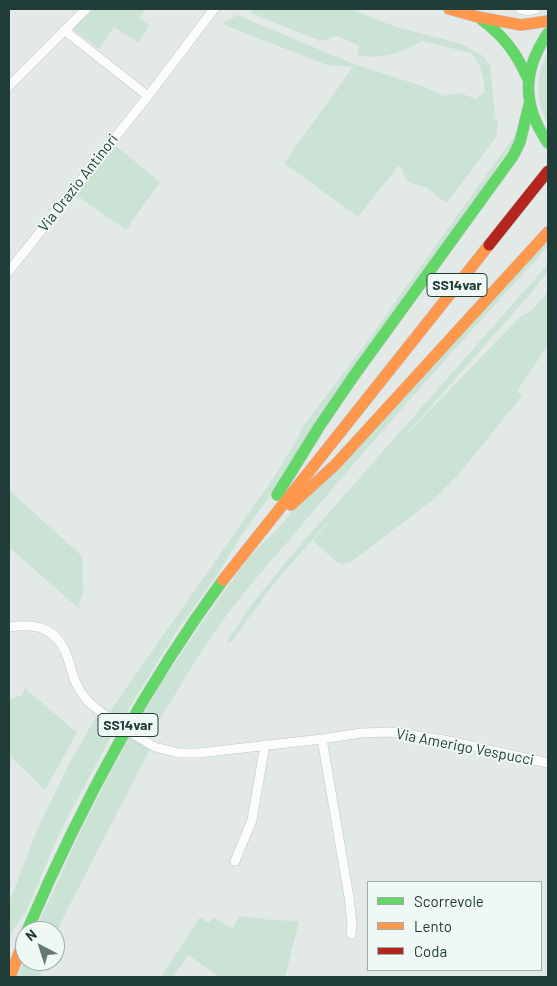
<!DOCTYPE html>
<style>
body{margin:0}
#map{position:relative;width:557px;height:986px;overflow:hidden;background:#e3e9e7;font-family:Barlow,sans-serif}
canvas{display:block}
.frame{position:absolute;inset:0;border:10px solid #203d39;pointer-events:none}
.legend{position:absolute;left:367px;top:881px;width:175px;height:90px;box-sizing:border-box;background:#f0f8f5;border:1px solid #9dadaa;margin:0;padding:6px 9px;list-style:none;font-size:15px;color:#203d39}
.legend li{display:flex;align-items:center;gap:10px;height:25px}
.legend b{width:25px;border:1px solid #9dadaa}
.north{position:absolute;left:15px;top:921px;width:50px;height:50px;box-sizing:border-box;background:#f0f8f5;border:1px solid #9dadaa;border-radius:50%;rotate:320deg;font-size:14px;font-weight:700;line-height:20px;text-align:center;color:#203d39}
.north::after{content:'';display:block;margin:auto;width:18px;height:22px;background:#647976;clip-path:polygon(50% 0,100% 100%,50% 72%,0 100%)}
</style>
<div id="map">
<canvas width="557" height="986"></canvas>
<div class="frame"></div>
<ul class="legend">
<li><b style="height:6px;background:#63d668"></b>Scorrevole</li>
<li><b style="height:6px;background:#ff974d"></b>Lento</li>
<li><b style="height:6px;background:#b3261e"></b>Coda</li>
</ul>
<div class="north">N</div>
</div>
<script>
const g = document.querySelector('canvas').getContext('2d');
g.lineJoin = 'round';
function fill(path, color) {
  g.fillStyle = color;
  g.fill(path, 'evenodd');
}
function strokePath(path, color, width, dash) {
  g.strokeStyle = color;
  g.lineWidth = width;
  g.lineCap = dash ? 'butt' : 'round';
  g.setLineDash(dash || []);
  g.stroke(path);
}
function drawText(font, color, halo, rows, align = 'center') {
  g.font = font + ' Barlow,sans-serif';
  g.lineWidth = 4;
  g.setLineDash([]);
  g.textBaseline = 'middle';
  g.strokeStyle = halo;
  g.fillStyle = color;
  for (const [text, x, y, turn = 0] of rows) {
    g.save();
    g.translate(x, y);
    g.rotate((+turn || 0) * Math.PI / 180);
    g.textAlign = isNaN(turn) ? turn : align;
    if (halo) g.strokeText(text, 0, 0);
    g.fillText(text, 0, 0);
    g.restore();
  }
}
const green = new Path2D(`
 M 94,9 L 146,9 L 139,17 L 149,25 L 139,43 L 114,27 L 99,49 L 70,27 Z
 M 248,9 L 350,9 L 396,27 L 462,44 L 483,56 L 490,66 L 495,116 L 492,116 L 498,122 L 496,137 L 447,203 C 440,199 434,193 427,188 C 418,183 405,187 403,170 L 398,166 L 358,217 L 284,163 L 353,67 L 327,65 L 222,24 L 237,15 L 354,64 L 425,87 L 443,96 L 460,93 L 476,99 L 485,92 C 483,78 481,62 471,53 L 422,41 C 403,53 379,60 357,55 L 359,46 L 337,36 L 322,41 L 315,39 L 251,13 Z
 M 548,52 L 548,124 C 535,101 535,75 548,52 Z
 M 518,131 L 514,142 L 286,474 L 240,537 L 220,571 L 178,629 L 123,718 L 110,711 L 270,483 L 294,445 L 302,428 L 358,354 Z
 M 115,145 L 160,182 L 126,230 L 76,195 Z
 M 548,240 L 548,246 C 465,338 381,430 301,526 C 275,557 248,586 224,619 C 196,655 177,696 150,732 L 137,725 L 159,686 L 211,610 L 248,558 L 284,522 L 300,500 Z
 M 548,264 L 548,270 L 532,292 L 403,438 L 520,317 L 532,310 L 548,292 L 548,345 L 517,391 L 522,396 L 458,475 L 434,499 L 351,562 L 342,564 L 337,562 L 313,541 L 336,513 L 276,581 L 231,642 L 226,643 L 249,608 L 289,558 Z
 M 9,490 L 82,556 L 83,592 L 78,608 L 9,547 Z
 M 25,688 L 77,733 L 45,790 L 9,755 L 9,702 L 12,698 L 21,696 Z
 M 96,717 L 116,727 L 59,834 L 27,910 L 12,932 L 9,940 L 9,903 L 37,830 L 69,764 Z
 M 130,736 L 151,747 L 64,916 L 55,938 L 55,931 L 35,931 L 85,822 Z
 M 240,916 L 271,920 L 299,921 L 285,977 L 220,977 L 188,955 L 173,977 L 161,977 L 200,917 L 208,923 L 214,917 L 232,929 Z
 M 25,958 L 25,961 L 46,961 L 40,977 L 17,977 Z`);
const street = new Path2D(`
 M 520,9 L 527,11 L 536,9
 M 64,30 L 148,96
 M 9,86 L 86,9
 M 9,271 L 148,96 L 214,9
 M 9,627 C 37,623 57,628 67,656 C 71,666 72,676 77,685 C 85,703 103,714 119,724
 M 133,734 L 155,747 L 178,753 L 199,753 L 322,739 L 361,733 L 391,732 L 444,740 L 548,763
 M 322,739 L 349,897 L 352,924 L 351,934
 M 235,861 L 252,820 L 265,745`);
const fast = new Path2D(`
 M 482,20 C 504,36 517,54 528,79
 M 548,33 C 522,71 522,105 548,143
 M 277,495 L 319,427 L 353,377 L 513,156 L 520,142 L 529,105
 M 27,931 C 80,807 143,689 223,580`);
const slow = new Path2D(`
 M 449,9 L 478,17 L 521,25 L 548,21
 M 291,505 L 335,465 L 548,232
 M 223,580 L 489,245
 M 10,977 L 25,937`);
const jam = new Path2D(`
 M 489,245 L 548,171`);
const shields = [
 [457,285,60],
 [128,725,60]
];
const shieldNames = [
 ["SS14var",457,285],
 ["SS14var",128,725]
];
const streetNames = [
 ["Via Orazio Antinori",78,183,-52],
 ["Via Amerigo Vespucci",465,747,11]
];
fill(green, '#cbe3d5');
strokePath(street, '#c0c6c4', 10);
strokePath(fast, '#bbc5c3', 12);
strokePath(slow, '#bbc5c3', 12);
strokePath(jam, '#bbc5c3', 12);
strokePath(street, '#fbfcfb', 9);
strokePath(fast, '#63d668', 11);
strokePath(slow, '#ff974d', 11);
strokePath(jam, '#b3261e', 11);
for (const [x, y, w] of shields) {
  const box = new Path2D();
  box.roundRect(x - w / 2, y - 11.5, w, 23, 4);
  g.fillStyle = '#f0f8f5';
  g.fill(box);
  strokePath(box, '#203d39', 1);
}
drawText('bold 14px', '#203d39', null, shieldNames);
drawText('15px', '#203d39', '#f0f8f5', streetNames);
</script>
